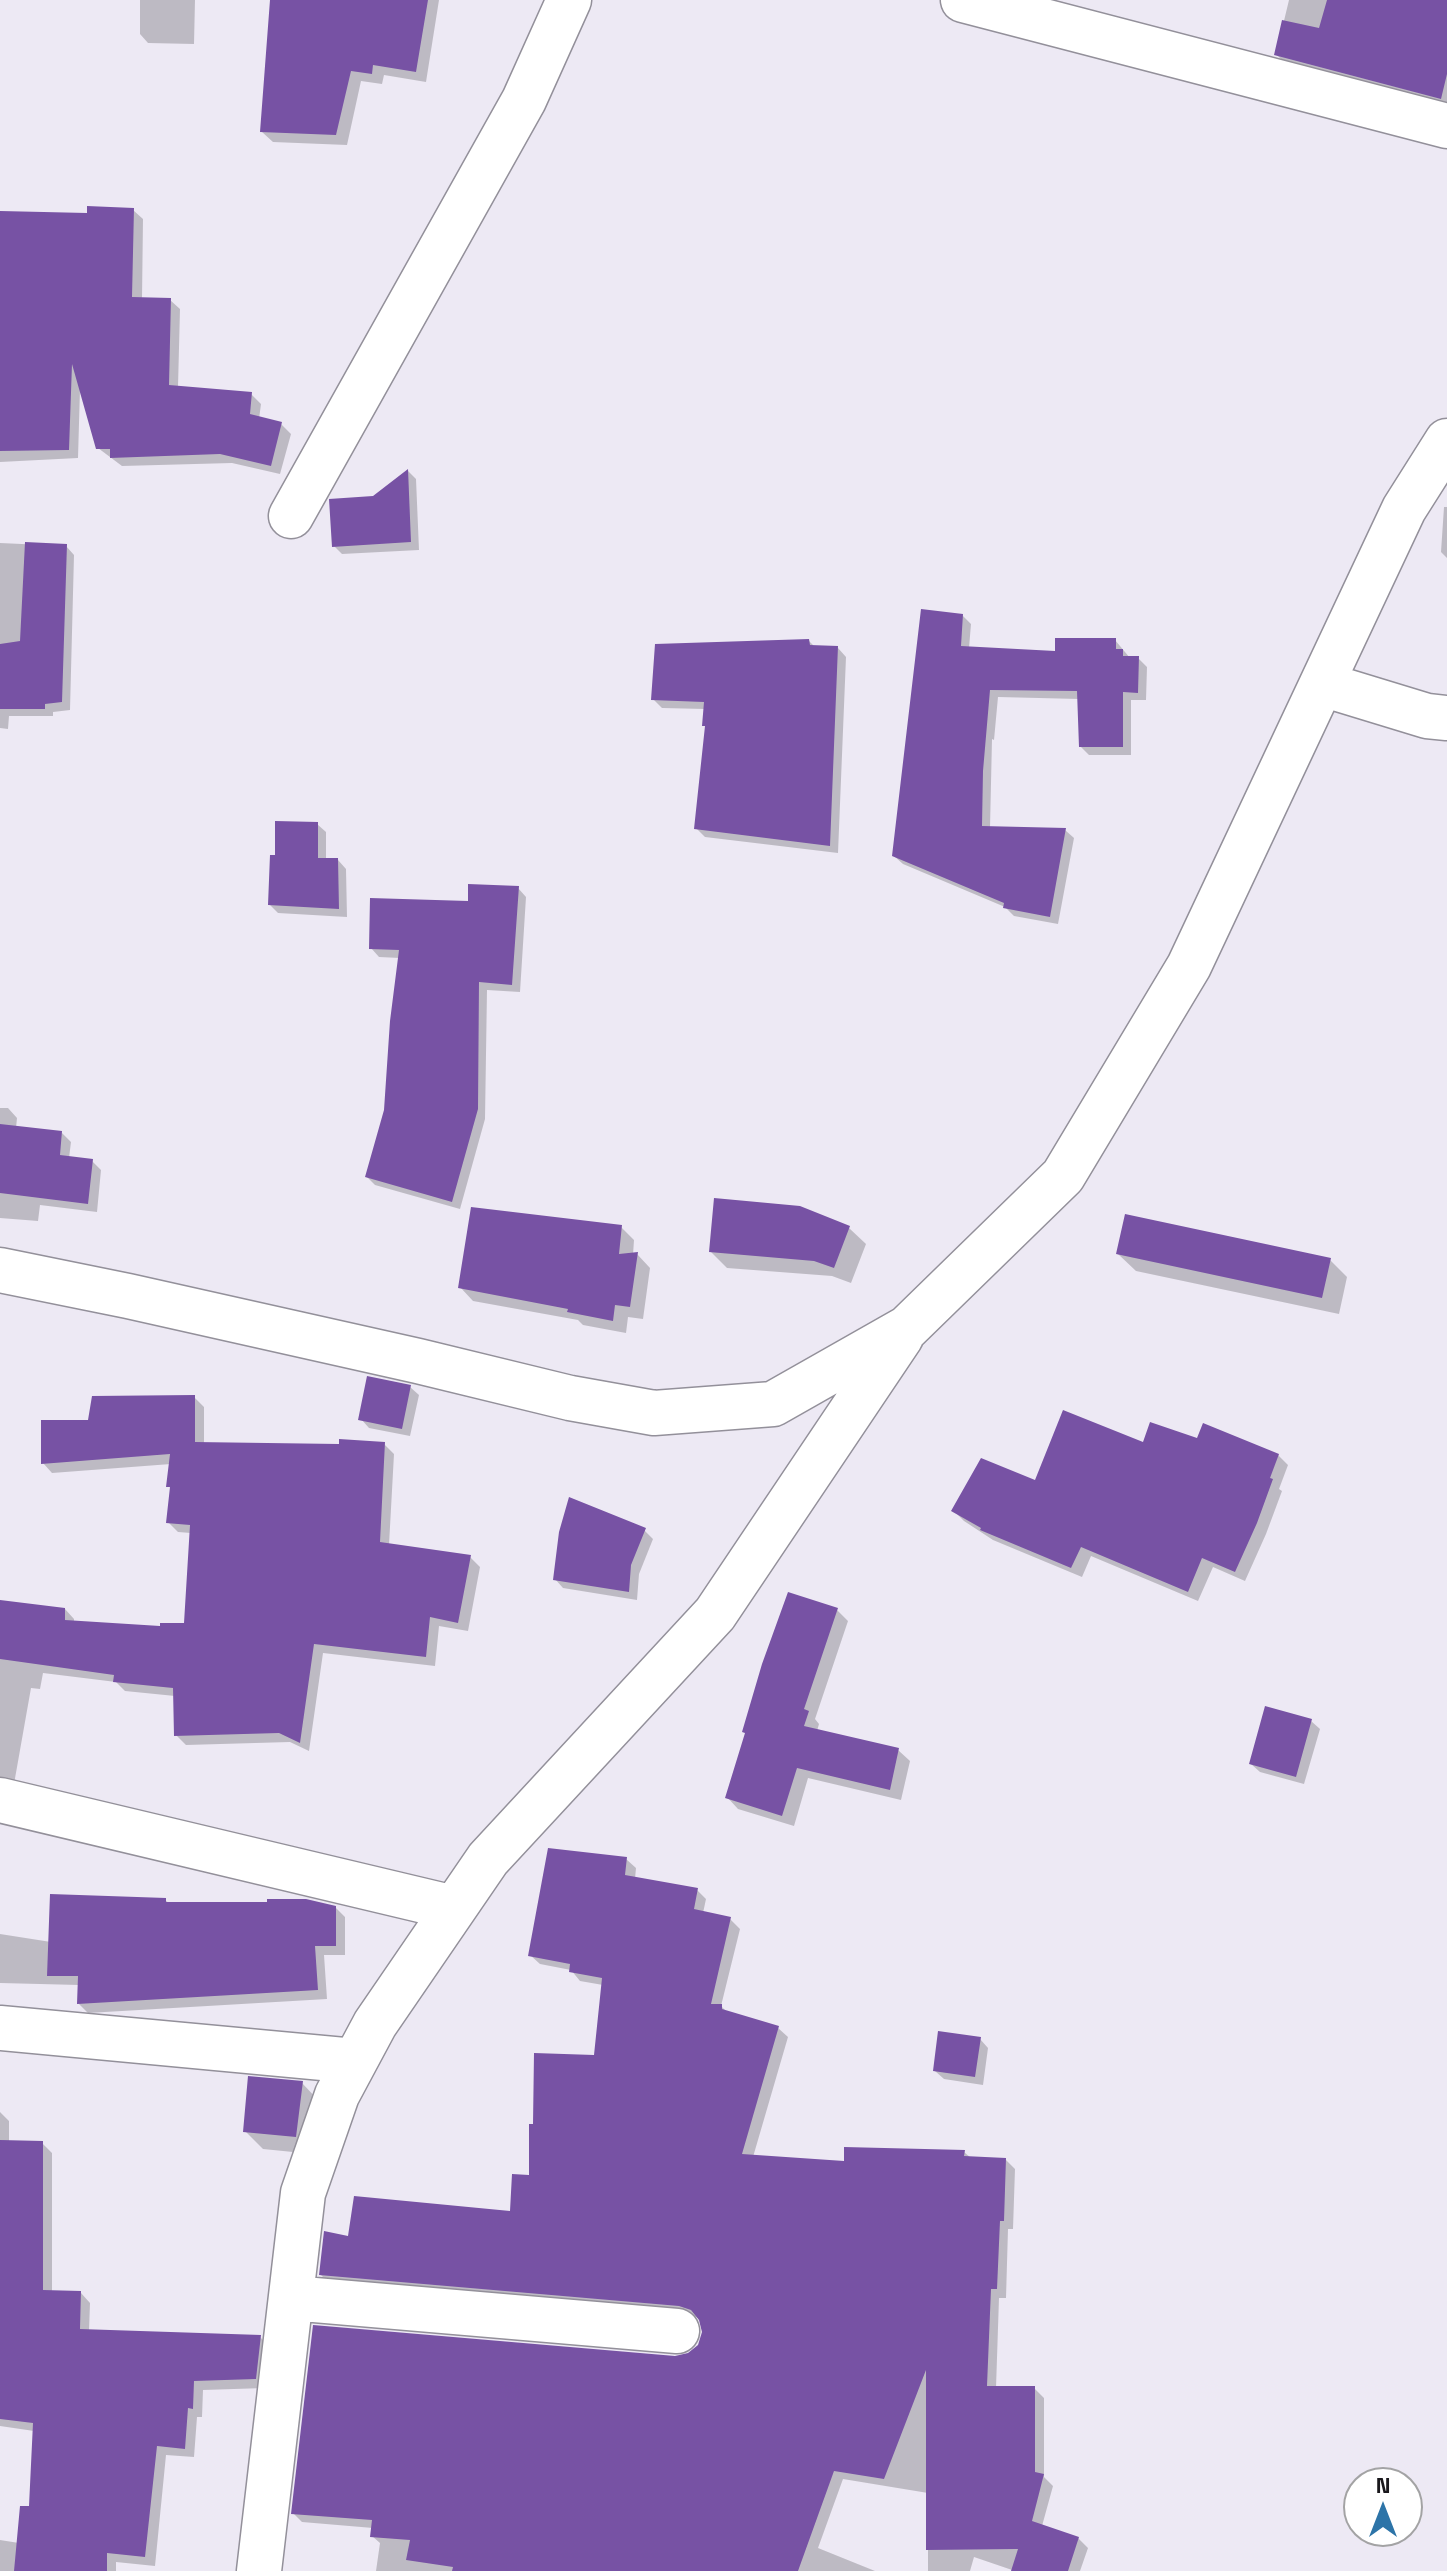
<!DOCTYPE html>
<style>
body{margin:0}
#map{position:relative;width:1447px;height:2571px;overflow:hidden;background:#ede9f4;font-family:"Space Grotesk",sans-serif}
canvas{display:block}
.north{position:absolute;left:1343px;top:2467px;width:80px;height:80px;box-sizing:border-box;background:#fff;border:2px solid #a3a3a4;border-radius:50%;rotate:0deg;font-size:22px;font-weight:700;line-height:32px;text-align:center;color:#1a181c}
.north::after{content:'';display:block;margin:auto;width:28px;height:36px;background:#2d74a8;clip-path:polygon(50% 0,100% 100%,50% 72%,0 100%)}
</style>
<div id="map">
<canvas width="1447" height="2571"></canvas>
<div class="north">N</div>
</div>
<script>
const g = document.querySelector('canvas').getContext('2d');
g.lineJoin = 'round';
function fill(path, color) {
  g.fillStyle = color;
  g.fill(path, 'evenodd');
}
function strokePath(path, color, width, dash) {
  g.strokeStyle = color;
  g.lineWidth = width;
  g.lineCap = dash ? 'butt' : 'round';
  g.setLineDash(dash || []);
  g.stroke(path);
}
const shadow = new Path2D(`
 M 140,0 L 195,0 L 194,44 L 148,43 L 140,34 Z
 M 272,0 L 439,0 L 426,82 L 384,75 L 382,84 L 361,81 L 347,145 L 273,142 L 262,132 Z
 M 1289,0 L 1447,0 L 1447,110 L 1291,69 L 1276,54 Z
 M 133,210 L 143,219 L 142,299 L 170,300 L 180,309 L 178,387 L 251,394 L 261,404 L 259,419 L 281,424 L 291,434 L 280,474 L 232,463 L 122,466 L 98,448 L 80,389 L 78,458 L 0,462 L 0,213 L 89,215 Z
 M 408,471 L 416,479 L 419,550 L 342,554 L 334,546 L 373,498 Z
 M 1444,507 L 1447,507 L 1447,558 L 1441,552 Z
 M 0,543 L 66,546 L 74,555 L 70,710 L 53,712 L 53,716 L 9,716 L 8,729 L 0,728 Z
 M 962,615 L 971,624 L 969,648 L 1057,654 L 1115,640 L 1130,658 L 1138,658 L 1147,667 L 1146,700 L 1131,700 L 1131,755 L 1089,755 L 1080,746 L 1079,699 L 998,697 L 994,740 L 992,739 L 990,828 L 1065,830 L 1074,838 L 1058,924 L 1014,916 L 1005,907 L 903,864 L 894,856 Z
 M 809,641 L 815,647 L 838,648 L 846,657 L 838,853 L 705,837 L 696,828 L 707,728 L 705,709 L 662,708 L 653,699 Z
 M 317,824 L 326,832 L 326,860 L 338,860 L 346,869 L 347,917 L 278,913 L 270,905 L 277,857 Z
 M 518,888 L 526,897 L 520,992 L 487,990 L 485,1119 L 460,1209 L 375,1185 L 367,1177 L 386,1110 L 400,958 L 379,957 L 371,948 L 470,903 Z
 M 0,1108 L 8,1108 L 17,1118 L 16,1128 L 61,1132 L 71,1142 L 69,1158 L 92,1161 L 101,1170 L 97,1212 L 40,1205 L 38,1221 L 0,1218 Z
 M 621,1227 L 634,1240 L 633,1255 L 637,1254 L 650,1268 L 643,1319 L 628,1317 L 626,1333 L 583,1325 L 578,1320 L 473,1301 L 460,1287 Z
 M 849,1228 L 866,1244 L 851,1283 L 832,1276 L 727,1268 L 711,1252 Z
 M 1118,1254 L 1330,1260 L 1347,1277 L 1339,1314 L 1136,1271 Z
 M 410,1387 L 419,1395 L 410,1436 L 369,1428 L 361,1419 Z
 M 194,1397 L 204,1407 L 204,1444 L 341,1446 L 384,1444 L 394,1454 L 389,1545 L 470,1557 L 480,1567 L 468,1631 L 439,1626 L 435,1666 L 323,1653 L 309,1751 L 290,1742 L 186,1745 L 176,1735 L 175,1696 L 125,1691 L 116,1682 L 43,1673 L 40,1689 L 31,1688 L 14,1784 L 0,1782 L 0,1602 L 65,1609 L 74,1619 L 74,1623 L 162,1628 L 186,1625 L 191,1533 L 178,1532 L 168,1522 L 172,1489 L 168,1486 L 171,1464 L 52,1473 L 43,1463 L 89,1422 Z
 M 1198,1441 L 1278,1455 L 1288,1465 L 1279,1489 L 1282,1491 L 1266,1534 L 1245,1581 L 1213,1567 L 1198,1601 L 1091,1556 L 1082,1577 L 993,1540 L 964,1521 L 954,1511 L 1144,1444 Z
 M 644,1530 L 653,1539 L 639,1574 L 637,1600 L 563,1588 L 555,1579 Z
 M 837,1610 L 848,1621 L 815,1719 L 819,1724 L 817,1731 L 898,1750 L 910,1761 L 901,1800 L 808,1778 L 794,1826 L 738,1809 L 727,1797 Z
 M 1311,1721 L 1320,1729 L 1304,1784 L 1260,1772 L 1251,1764 Z
 M 626,1859 L 636,1868 L 635,1879 L 697,1890 L 706,1899 L 703,1913 L 730,1919 L 740,1929 L 721,2006 L 728,2013 L 778,2028 L 788,2037 L 753,2157 L 846,2163 L 964,2152 L 971,2158 L 1006,2160 L 1015,2169 L 1013,2229 L 1008,2229 L 1006,2298 L 999,2298 L 996,2388 L 1034,2388 L 1044,2398 L 1044,2477 L 1053,2486 L 1042,2526 L 1078,2538 L 1088,2548 L 1080,2571 L 1015,2571 L 974,2557 L 970,2571 L 928,2571 L 928,2493 L 843,2479 L 818,2548 L 875,2571 L 376,2571 L 380,2543 L 372,2536 L 373,2528 L 302,2522 L 293,2513 L 675,2358 L 689,2355 L 699,2347 L 704,2334 L 701,2319 L 690,2315 L 330,2284 L 321,2275 L 349,2239 L 512,2213 L 531,2178 L 535,2126 L 595,2057 L 603,1985 L 580,1981 L 571,1970 L 540,1964 L 530,1955 Z
 M 165,1900 L 170,1904 L 335,1907 L 345,1917 L 345,1955 L 324,1955 L 327,1999 L 88,2013 L 79,2004 L 79,1985 L 0,1983 L 0,1934 L 51,1942 Z
 M 980,2039 L 988,2048 L 983,2085 L 944,2079 L 935,2071 Z
 M 302,2083 L 319,2101 L 313,2154 L 263,2149 L 245,2131 Z
 M 0,2112 L 9,2121 L 9,2142 L 42,2143 L 52,2153 L 52,2292 L 81,2293 L 90,2303 L 89,2331 L 260,2337 L 270,2347 L 265,2388 L 203,2390 L 202,2417 L 197,2417 L 194,2457 L 166,2455 L 155,2566 L 116,2562 L 116,2571 L 0,2571 L 0,2540 L 19,2543 L 31,2508 L 34,2431 L 0,2426 Z`);
const building = new Path2D(`
 M 270,0 L 428,0 L 416,72 L 373,65 L 372,74 L 351,71 L 336,135 L 260,132 Z
 M 1327,0 L 1447,0 L 1447,74 L 1441,99 L 1274,55 L 1282,20 L 1319,28 Z
 M 87,206 L 134,208 L 132,297 L 171,298 L 169,385 L 252,392 L 250,414 L 282,422 L 271,466 L 220,454 L 110,458 L 110,449 L 96,449 L 72,364 L 69,450 L 0,451 L 0,211 L 87,213 Z
 M 408,469 L 411,542 L 332,547 L 329,499 L 373,496 Z
 M 25,542 L 67,544 L 62,702 L 45,704 L 45,709 L 0,709 L 0,644 L 20,641 Z
 M 921,609 L 963,614 L 961,646 L 1055,651 L 1055,638 L 1116,638 L 1116,649 L 1123,649 L 1123,656 L 1139,656 L 1138,693 L 1123,692 L 1123,747 L 1079,747 L 1077,691 L 990,690 L 983,771 L 982,826 L 1066,828 L 1050,917 L 1003,908 L 1004,903 L 892,856 Z
 M 809,639 L 810,645 L 838,646 L 830,846 L 694,829 L 705,726 L 702,726 L 704,702 L 651,700 L 655,644 Z
 M 275,821 L 318,822 L 318,858 L 338,858 L 339,909 L 268,905 L 270,855 L 275,855 Z
 M 468,884 L 519,886 L 512,985 L 479,982 L 478,1109 L 452,1202 L 365,1177 L 384,1110 L 390,1021 L 399,950 L 369,949 L 370,898 L 468,901 Z
 M 0,1124 L 62,1131 L 60,1155 L 93,1159 L 88,1204 L 0,1193 Z
 M 714,1198 L 800,1206 L 850,1226 L 834,1268 L 814,1261 L 709,1252 Z
 M 471,1207 L 622,1225 L 619,1254 L 638,1252 L 630,1307 L 615,1305 L 613,1321 L 567,1312 L 568,1309 L 458,1288 Z
 M 1125,1214 L 1331,1258 L 1322,1298 L 1116,1254 Z
 M 367,1376 L 411,1385 L 402,1429 L 358,1420 Z
 M 195,1395 L 195,1442 L 339,1444 L 339,1439 L 385,1442 L 380,1542 L 471,1555 L 458,1623 L 430,1617 L 426,1657 L 314,1644 L 300,1743 L 279,1733 L 174,1736 L 173,1688 L 113,1682 L 114,1675 L 0,1659 L 0,1600 L 65,1608 L 65,1620 L 160,1626 L 160,1623 L 184,1623 L 190,1525 L 166,1523 L 170,1487 L 166,1487 L 170,1454 L 41,1464 L 41,1420 L 88,1420 L 92,1396 Z
 M 1063,1410 L 1143,1442 L 1150,1422 L 1197,1438 L 1203,1423 L 1279,1454 L 1270,1478 L 1273,1479 L 1257,1523 L 1235,1572 L 1202,1558 L 1188,1592 L 1081,1547 L 1071,1568 L 980,1530 L 981,1528 L 951,1511 L 981,1458 L 1035,1480 Z
 M 569,1497 L 646,1528 L 631,1565 L 629,1592 L 553,1580 L 559,1532 Z
 M 788,1592 L 838,1608 L 804,1709 L 809,1711 L 804,1726 L 899,1748 L 890,1790 L 797,1768 L 782,1816 L 725,1798 L 745,1733 L 742,1732 L 762,1664 Z
 M 1265,1706 L 1312,1719 L 1296,1777 L 1249,1764 Z
 M 548,1848 L 627,1857 L 625,1875 L 698,1888 L 694,1909 L 731,1917 L 711,2004 L 722,2004 L 722,2009 L 779,2026 L 742,2154 L 844,2161 L 844,2147 L 965,2150 L 964,2156 L 1006,2158 L 1004,2221 L 1000,2221 L 997,2289 L 991,2289 L 987,2386 L 1035,2386 L 1035,2472 L 1044,2474 L 1032,2521 L 1079,2537 L 1068,2571 L 1011,2571 L 1018,2549 L 926,2550 L 926,2370 L 884,2479 L 834,2471 L 798,2571 L 452,2571 L 453,2567 L 406,2560 L 410,2540 L 370,2537 L 372,2520 L 291,2514 L 313,2325 L 675,2356 L 688,2353 L 698,2345 L 702,2332 L 699,2320 L 691,2310 L 679,2306 L 319,2275 L 324,2231 L 348,2236 L 354,2196 L 510,2211 L 512,2174 L 529,2175 L 529,2124 L 533,2124 L 534,2053 L 594,2055 L 602,1978 L 569,1972 L 570,1964 L 528,1956 Z
 M 50,1894 L 166,1898 L 166,1902 L 267,1902 L 267,1899 L 306,1899 L 336,1906 L 336,1946 L 315,1946 L 318,1990 L 77,2004 L 78,1976 L 47,1976 Z
 M 938,2031 L 981,2037 L 975,2077 L 933,2071 Z
 M 248,2076 L 303,2081 L 296,2137 L 243,2132 Z
 M 0,2140 L 43,2141 L 43,2290 L 81,2291 L 80,2329 L 261,2335 L 256,2379 L 194,2381 L 193,2409 L 188,2408 L 185,2449 L 157,2446 L 145,2557 L 107,2553 L 107,2571 L 14,2571 L 20,2506 L 29,2506 L 33,2423 L 0,2419 Z`);
const minor = new Path2D(`
 M 963,0 L 1447,126
 M 291,516 L 524,100 L 569,0
 M 1322,684 L 1427,716 L 1447,718
 M 0,1270 L 128,1296 L 418,1361 L 570,1398 L 654,1413 L 773,1404 L 907,1328 L 1063,1176 L 1189,966 L 1404,509 L 1447,441
 M 0,1800 L 454,1908
 M 0,2028 L 355,2061
 M 291,2298 L 677,2331
 M 259,2571 L 303,2193 L 337,2095 L 375,2024 L 488,1859 L 715,1614 L 901,1337`);
fill(shadow, '#0003');
fill(building, '#7752a4');
strokePath(minor, '#93909a', 47);
strokePath(minor, '#fff', 44);
</script>
